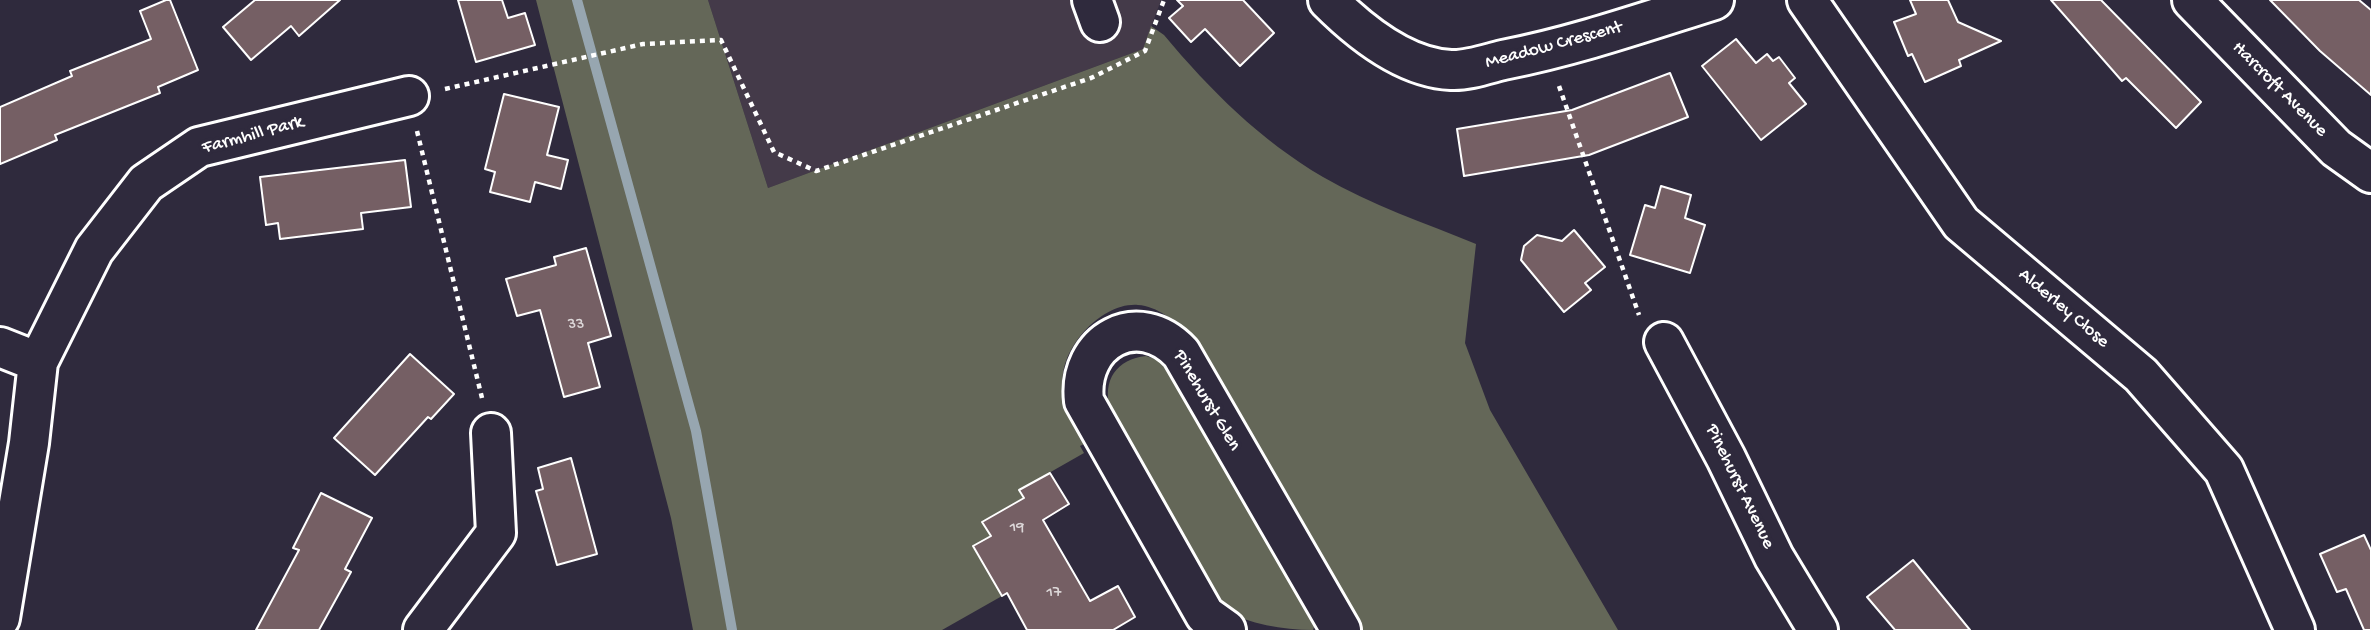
<!DOCTYPE html>
<style>
body{margin:0}
canvas{display:block;background:#2f2a3d}
</style>
<canvas width="2371" height="630"></canvas>
<script>
const g = document.querySelector('canvas').getContext('2d');
g.lineJoin = 'round';
function fill(path, color) {
  g.fillStyle = color;
  g.fill(path, 'evenodd');
}
function strokePath(path, color, width, dash) {
  g.strokeStyle = color;
  g.lineWidth = width;
  g.lineCap = dash ? 'butt' : 'round';
  g.setLineDash(dash || []);
  g.stroke(path);
}
function drawText(font, color, halo, rows, align = 'center') {
  g.font = font + ' "Gochi Hand",sans-serif';
  g.lineWidth = 7;
  g.setLineDash([]);
  g.textBaseline = 'middle';
  g.strokeStyle = halo;
  g.fillStyle = color;
  for (const [text, x, y, turn = 0] of rows) {
    g.save();
    g.translate(x, y);
    g.rotate((+turn || 0) * Math.PI / 180);
    g.textAlign = isNaN(turn) ? turn : align;
    if (halo) g.strokeText(text, 0, 0);
    g.fillText(text, 0, 0);
    g.restore();
  }
}
const built = new Path2D(`
 M 708,0 L 1161,0 L 1143,49 L 768,188 Z`);
const green = new Path2D(`
 M 536,0 L 708,0 L 768,188 L 1143,49 L 1151,26 L 1164,35 C 1210,90 1260,140 1323,177 C 1371,205 1425,223 1476,244 L 1465,343 L 1490,410 L 1618,630 L 1355,630 L 1188,334 C 1175,321 1157,306 1138,305 C 1102,302 1060,348 1063,383 C 1064,403 1080,424 1090,441 L 1080,446 L 1084,453 L 1019,490 L 1024,498 L 983,522 L 991,536 L 973,547 L 1002,596 L 942,630 L 693,630 L 671,518 Z
 M 1146,356 L 1167,363 L 1316,622 L 1313,630 C 1282,630 1250,624 1223,610 L 1110,409 C 1102,380 1117,359 1146,356 Z`);
const stream = new Path2D(`
 M 577,0 L 696,431 L 732,630`);
const building = new Path2D(`
 M 166,0 L 170,0 L 198,70 L 158,87 L 160,93 L 55,135 L 57,140 L 0,164 L 0,107 L 72,76 L 70,71 L 151,39 L 140,11 Z
 M 255,0 L 340,0 L 299,36 L 291,26 L 251,60 L 223,27 Z
 M 458,0 L 502,0 L 508,18 L 525,13 L 535,45 L 476,62 Z
 M 1177,0 L 1243,0 L 1274,33 L 1240,66 L 1205,29 L 1191,42 L 1169,18 L 1183,6 Z
 M 1910,0 L 1948,0 L 1958,22 L 2001,41 L 1959,60 L 1961,66 L 1925,82 L 1912,54 L 1908,56 L 1894,22 L 1916,14 Z
 M 2051,0 L 2101,0 L 2201,102 L 2176,128 L 2126,78 L 2122,81 Z
 M 2270,0 L 2359,0 L 2371,10 L 2371,95 L 2320,51 Z
 M 1736,39 L 1756,63 L 1767,54 L 1773,61 L 1779,57 L 1795,78 L 1789,83 L 1806,104 L 1761,140 L 1702,66 Z
 M 1670,73 L 1688,117 L 1589,155 L 1464,176 L 1457,129 L 1572,110 Z
 M 504,94 L 559,107 L 547,155 L 568,160 L 561,189 L 535,182 L 530,202 L 490,192 L 495,172 L 485,169 Z
 M 405,160 L 411,207 L 361,213 L 363,229 L 280,239 L 278,223 L 266,225 L 260,177 Z
 M 1661,186 L 1691,195 L 1685,218 L 1705,225 L 1690,273 L 1630,255 L 1645,205 L 1655,208 Z
 M 1574,230 L 1605,267 L 1585,283 L 1591,290 L 1564,312 L 1521,260 L 1524,246 L 1537,235 L 1562,241 Z
 M 586,248 L 611,336 L 588,343 L 600,387 L 564,397 L 540,310 L 517,316 L 506,279 L 556,265 L 554,257 Z
 M 410,354 L 454,394 L 431,419 L 428,417 L 375,475 L 334,438 Z
 M 571,458 L 597,554 L 557,565 L 536,491 L 543,489 L 538,468 Z
 M 1050,473 L 1069,504 L 1043,520 L 1090,601 L 1118,586 L 1135,617 L 1113,630 L 1027,630 L 1007,593 L 1002,596 L 973,546 L 991,536 L 982,522 L 1024,498 L 1019,490 Z
 M 321,493 L 372,518 L 345,569 L 351,572 L 319,630 L 256,630 L 299,550 L 293,548 Z
 M 2364,535 L 2371,550 L 2371,630 L 2364,630 L 2346,589 L 2337,592 L 2320,554 Z
 M 1913,560 L 1970,630 L 1895,630 L 1867,597 Z`);
const path = new Path2D(`
 M 1559,86 L 1639,315
 M 445,89 L 643,44 L 721,40 L 774,152 L 816,171 L 1091,78 L 1145,51 L 1164,0
 M 417,131 L 482,398`);
const minor = new Path2D(`
 M 1092,0 L 1100,22
 M 1328,0 C 1359,31 1404,68 1451,70 C 1467,71 1487,64 1503,60 C 1575,46 1644,22 1714,0
 M 1807,0 L 1961,223 L 2141,375 L 2224,470 L 2295,630
 M 2192,0 L 2336,148 L 2371,173
 M 1664,342 L 1726,458 L 1774,557 L 1818,630
 M 0,347 L 38,362
 M 0,618 L 29,443 L 38,362 L 94,250 L 146,183 L 199,147 L 409,96
 M 423,630 L 496,533 L 491,433
 M 1226,630 L 1205,615 L 1084,401 C 1077,341 1138,307 1181,353 L 1341,630`);
const numberNames = [
 ["33",576,326],
 ["19",1017,529],
 ["17",1054,594]
];
const streetNames = [
 ["Meadow Crescent",1554,46,-15],
 ["Harcroft Avenue",2279,90,45],
 ["Farmhill Park",253,136,-15],
 ["Alderley Close",2063,309,40],
 ["Pinehurst Glen",1206,401,59],
 ["Pinehurst Avenue",1739,487,64]
];
fill(built, '#443a49');
fill(green, '#646758');
strokePath(stream, '#97a6b0', 10);
fill(building, '#755f64');
strokePath(building, '#fff', 2);
strokePath(minor, '#fff', 44);
strokePath(path, '#fff', 4.5, [5, 5]);
strokePath(minor, '#2f2a3d', 38);
drawText('16px', '#dcd7d8', null, numberNames);
drawText('19px', '#fff', '#2f2a3d', streetNames);
</script>
